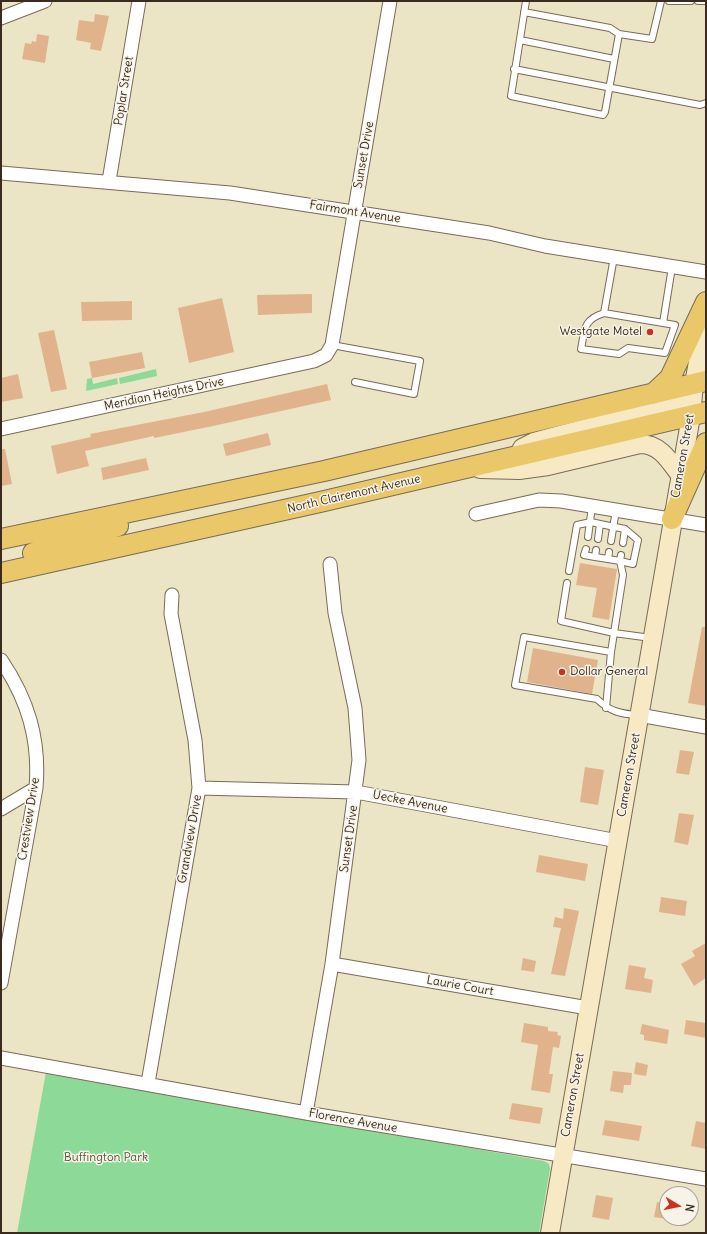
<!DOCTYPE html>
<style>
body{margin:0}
#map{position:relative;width:707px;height:1234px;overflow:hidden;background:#ebe4c5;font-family:Delius,sans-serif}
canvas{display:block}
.frame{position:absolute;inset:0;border:2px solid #3b2a1e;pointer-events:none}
.north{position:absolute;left:659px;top:1186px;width:40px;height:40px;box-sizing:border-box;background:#f7f3e8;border:1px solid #aca397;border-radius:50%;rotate:100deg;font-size:11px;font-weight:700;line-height:16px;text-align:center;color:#3b2a1e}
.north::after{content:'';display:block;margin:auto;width:14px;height:18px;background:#c8321e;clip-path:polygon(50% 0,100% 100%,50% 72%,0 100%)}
</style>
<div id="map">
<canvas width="707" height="1234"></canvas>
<div class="frame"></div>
<div class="north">N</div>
</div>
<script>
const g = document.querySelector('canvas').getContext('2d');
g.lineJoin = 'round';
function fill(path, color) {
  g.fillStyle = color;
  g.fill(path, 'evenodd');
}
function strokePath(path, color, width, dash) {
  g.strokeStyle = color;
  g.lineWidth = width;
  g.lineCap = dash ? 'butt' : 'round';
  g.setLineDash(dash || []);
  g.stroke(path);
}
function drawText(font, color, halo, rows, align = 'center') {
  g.font = font + ' Delius,sans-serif';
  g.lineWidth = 3;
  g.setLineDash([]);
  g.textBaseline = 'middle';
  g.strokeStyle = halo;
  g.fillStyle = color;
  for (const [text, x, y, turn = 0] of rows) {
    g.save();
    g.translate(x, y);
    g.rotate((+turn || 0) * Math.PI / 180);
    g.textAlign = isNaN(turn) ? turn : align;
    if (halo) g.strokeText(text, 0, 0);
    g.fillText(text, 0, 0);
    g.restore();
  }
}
const green = new Path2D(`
 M 156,369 L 157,376 L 120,384 L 119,378 Z
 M 92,378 L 93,384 L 117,378 L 118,384 L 86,391 L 87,379 Z
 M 46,1072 L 544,1161 L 549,1164 L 550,1169 L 539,1233 L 17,1233 Z`);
const building = new Path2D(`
 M 95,14 L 109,16 L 101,51 L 90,49 L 91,43 L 76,40 L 79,20 L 94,22 Z
 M 37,34 L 49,36 L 45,63 L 22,59 L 25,43 L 31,44 L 32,41 L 36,42 Z
 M 312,294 L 312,313 L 258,315 L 257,295 Z
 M 222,298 L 234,352 L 189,363 L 178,308 Z
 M 132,301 L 132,320 L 82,321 L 81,302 Z
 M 54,330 L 67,389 L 51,392 L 38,333 Z
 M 142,352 L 145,368 L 92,378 L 89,362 Z
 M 18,374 L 23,398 L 1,402 L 1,378 Z
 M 327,384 L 331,400 L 213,426 L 154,438 L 154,436 L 85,451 L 89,466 L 57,474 L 51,446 L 91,437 L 90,434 L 204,412 Z
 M 268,433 L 271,445 L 226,456 L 223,444 Z
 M 1,449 L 5,449 L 12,484 L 1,486 Z
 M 146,458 L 149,470 L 103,480 L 101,468 Z
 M 580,563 L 617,569 L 609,620 L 592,617 L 597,588 L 576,585 Z
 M 702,627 L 706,627 L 706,706 L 688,703 Z
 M 533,648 L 598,660 L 592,694 L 527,682 Z
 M 680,750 L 694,752 L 689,775 L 676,773 Z
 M 585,767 L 604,770 L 598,805 L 580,802 Z
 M 679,813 L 694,815 L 688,845 L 674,842 Z
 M 539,855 L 588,864 L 585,881 L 536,872 Z
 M 661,897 L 687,901 L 685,916 L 659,912 Z
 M 564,908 L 579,911 L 565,976 L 551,974 L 561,928 L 553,927 L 555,917 L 563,919 Z
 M 706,943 L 706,978 L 694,986 L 681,964 L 695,956 L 692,951 Z
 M 523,958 L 536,961 L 534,972 L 521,970 Z
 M 629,965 L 646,968 L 644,978 L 653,980 L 651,993 L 625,989 Z
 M 686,1020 L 706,1023 L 706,1038 L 684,1034 Z
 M 524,1023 L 548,1027 L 548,1031 L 558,1032 L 557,1035 L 561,1036 L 559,1048 L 553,1047 L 549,1074 L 553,1074 L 550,1093 L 531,1090 L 538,1045 L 521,1042 Z
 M 642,1024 L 669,1030 L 667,1044 L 644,1040 L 644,1035 L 640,1034 Z
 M 636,1062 L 648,1065 L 646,1076 L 634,1074 Z
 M 613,1071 L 632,1073 L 631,1085 L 624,1085 L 623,1093 L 610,1091 Z
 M 512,1103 L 543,1108 L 540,1124 L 509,1119 Z
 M 605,1120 L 642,1126 L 639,1141 L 602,1135 Z
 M 696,1121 L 706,1123 L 706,1149 L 691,1146 Z
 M 596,1195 L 613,1198 L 609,1220 L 592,1217 Z
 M 657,1202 L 667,1204 L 667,1219 L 654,1217 Z`);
const lane = new Path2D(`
 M 526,1 L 511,96 L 603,115 L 605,112 L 619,34 L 652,39 L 661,1
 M 669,1 L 691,1
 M 698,1 L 706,1
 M 524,12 L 610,28 L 619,34
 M 520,40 L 614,59
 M 514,69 L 700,105 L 706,103
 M 604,313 L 675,325 L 665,353 L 628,348 L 619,354 L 581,349 C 585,329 583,320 604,313 Z
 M 604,313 L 614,257
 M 663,323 L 672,267
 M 332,345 L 420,361 L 414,394 L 355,382
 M 600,524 L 625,529 L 623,543
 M 625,529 L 638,540 L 633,564 L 620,561 L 623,575 L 614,633 L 651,638
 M 588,537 L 592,506
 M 611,541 L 616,510
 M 586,549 L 584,555 L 595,557
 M 596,550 L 595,557 L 608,559
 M 609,552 L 608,559 L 620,561 L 621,555
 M 569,571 L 577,525 L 591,522 L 600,524 L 598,539
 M 567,583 L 561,621 L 614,633 L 611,652
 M 606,708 L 611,652 L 524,637 L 515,685 L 597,699 C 609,711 620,714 638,715`);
const street = new Path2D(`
 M 1,18 L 45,1
 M 1,173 L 230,193 L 489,233 L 545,246 L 706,272
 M 109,181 L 139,1
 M 1,429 L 314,361 L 326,355 L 332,345 L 390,1
 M 476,514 L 539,500 L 561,501 L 706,525
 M 1,660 C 28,700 40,739 36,788 L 1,983
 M 639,715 L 706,727
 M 199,788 L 356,792 L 618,841
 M 1,809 L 36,788
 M 332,964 L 588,1008
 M 1,1058 L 306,1113 L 706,1179
 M 148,1083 L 199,788 L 195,740 L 171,614 L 172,595
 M 306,1113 L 332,964 L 359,760 L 355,708 L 335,613 L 330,564`);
const secondary = new Path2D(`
 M 522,448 L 534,442 L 605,423 L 675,407 L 688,395 L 694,385
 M 480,469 L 519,470 L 548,466 L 640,444 C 660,444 669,460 680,475
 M 550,1233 L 691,416 L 694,384 L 706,317`);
const primary = new Path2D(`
 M 653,394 L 670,378 L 706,302
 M 672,519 L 706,443
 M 1,539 L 324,471 L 706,381
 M 33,553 L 118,526
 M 1,573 L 320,502 L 706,412`);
const markers = [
 [650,332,4,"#c8321e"],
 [562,672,4,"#c8321e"]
];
const streetNames = [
 ["Poplar Street",124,91,-81],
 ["Sunset Drive",364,155,-80],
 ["Fairmont Avenue",355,212,9],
 ["Meridian Heights Drive",164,394,-12],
 ["Cameron Street",683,456,-80],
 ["North Clairemont Avenue",354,494,-13],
 ["Cameron Street",629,775,-80],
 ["Uecke Avenue",410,802,11],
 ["Crestview Drive",29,819,-81],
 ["Grandview Drive",190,839,-80],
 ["Sunset Drive",349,839,-82],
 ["Laurie Court",460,986,10],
 ["Cameron Street",573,1095,-80],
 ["Florence Avenue",353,1121,10]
];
const poiNames = [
 ["Westgate Motel",642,332],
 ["Dollar General",570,672,"left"]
];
const parkNames = [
 ["Buffington Park",106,1158]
];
fill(green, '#8dda98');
fill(building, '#e1b38c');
strokePath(lane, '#796b58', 8);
strokePath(street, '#796b58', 15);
strokePath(secondary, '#796b58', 20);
strokePath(primary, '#796b58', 22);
strokePath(lane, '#fff', 6);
strokePath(street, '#fff', 13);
strokePath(secondary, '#f7e9c3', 18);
strokePath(primary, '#eac769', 20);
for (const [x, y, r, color] of markers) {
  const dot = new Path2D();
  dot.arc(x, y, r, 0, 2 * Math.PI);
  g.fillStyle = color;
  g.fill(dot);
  strokePath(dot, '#f7f3e8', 1.5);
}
drawText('12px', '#3b2a1e', '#f7f3e8', streetNames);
drawText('12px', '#3b2a1e', '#f7f3e8', poiNames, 'right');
drawText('12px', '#50563c', '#f7f3e8', parkNames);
</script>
